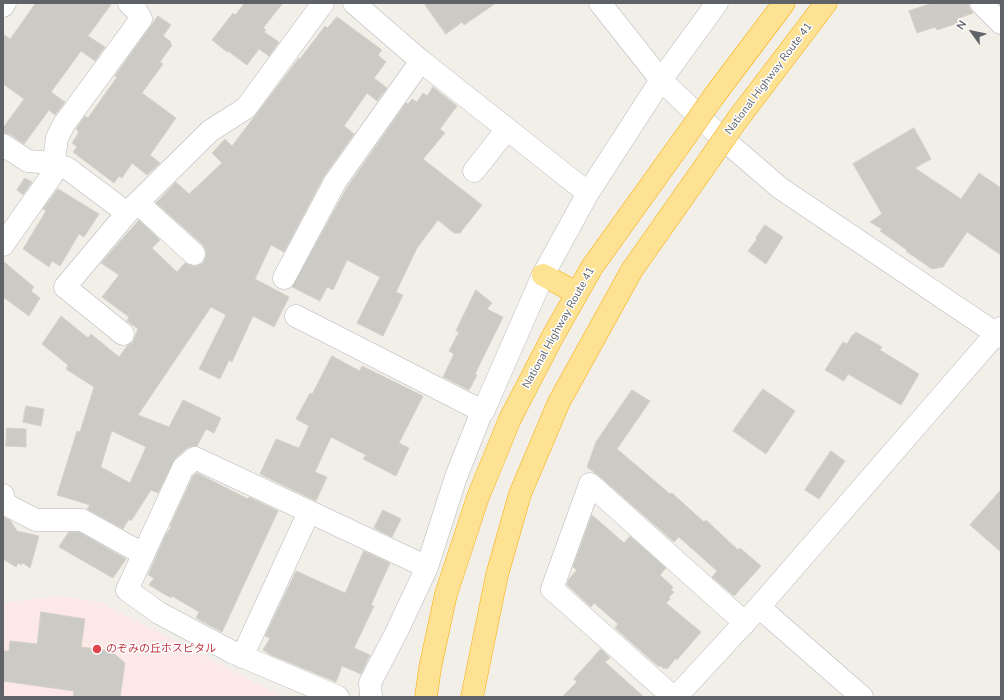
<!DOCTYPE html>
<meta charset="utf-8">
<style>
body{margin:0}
#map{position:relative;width:1004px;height:700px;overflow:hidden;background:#f1efe8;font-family:"Nunito Sans",sans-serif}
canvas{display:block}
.frame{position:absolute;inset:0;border:4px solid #5f6368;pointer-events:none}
.north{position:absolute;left:952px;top:12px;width:40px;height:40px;-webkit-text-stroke:3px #fff;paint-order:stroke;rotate:303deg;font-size:11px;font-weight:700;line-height:16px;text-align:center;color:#5f6368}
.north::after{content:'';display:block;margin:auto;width:14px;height:18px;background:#5f6368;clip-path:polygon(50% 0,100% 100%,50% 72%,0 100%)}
</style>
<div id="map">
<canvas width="1004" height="700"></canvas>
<div class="frame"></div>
<div class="north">N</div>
</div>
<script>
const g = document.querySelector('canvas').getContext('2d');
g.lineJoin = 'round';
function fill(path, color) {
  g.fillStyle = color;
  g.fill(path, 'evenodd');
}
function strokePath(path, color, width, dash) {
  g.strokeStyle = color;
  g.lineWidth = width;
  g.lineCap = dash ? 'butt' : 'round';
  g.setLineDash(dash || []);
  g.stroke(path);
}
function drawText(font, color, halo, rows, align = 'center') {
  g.font = font + ' "Nunito Sans","Noto Sans JP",sans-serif';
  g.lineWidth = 3;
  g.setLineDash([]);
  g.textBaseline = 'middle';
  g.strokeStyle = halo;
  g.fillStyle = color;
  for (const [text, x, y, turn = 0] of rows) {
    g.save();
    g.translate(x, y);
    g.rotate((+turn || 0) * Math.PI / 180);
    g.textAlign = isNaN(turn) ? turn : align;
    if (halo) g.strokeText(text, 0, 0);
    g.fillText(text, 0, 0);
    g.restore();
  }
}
const medical = new Path2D(`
 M 59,596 L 100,602 L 283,697 L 3,697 L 3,603 Z`);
const building = new Path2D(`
 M 36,3 L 112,3 L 88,36 L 105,47 L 95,61 L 81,51 L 51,92 L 65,102 L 55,115 L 49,110 L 24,144 L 10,134 L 3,133 L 3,128 L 24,99 L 3,84 L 3,34 L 10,39 Z
 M 245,3 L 283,3 L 263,28 L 266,30 L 264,32 L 279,42 L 269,56 L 259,49 L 247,65 L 228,51 L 227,52 L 212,40 L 233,13 L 235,15 Z
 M 424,3 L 496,3 L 464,25 L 462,22 L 446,34 Z
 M 933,3 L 969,3 L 969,7 L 973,13 L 957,19 L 958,23 L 937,30 L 935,27 L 917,33 L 909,11 Z
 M 158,16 L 171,25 L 163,36 L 171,42 L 170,44 L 172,45 L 160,62 L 163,64 L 142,93 L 176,118 L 150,155 L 160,163 L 147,175 L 132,163 L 122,178 L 119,176 L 114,183 L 73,152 L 77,147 L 72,143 L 79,132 L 76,129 L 85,116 L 88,118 L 117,77 L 115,76 Z
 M 337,17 L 382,50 L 378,55 L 386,62 L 374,78 L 387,88 L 377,101 L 367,93 L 344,126 L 354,134 L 324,176 L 284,252 L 271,245 L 255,279 L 289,297 L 274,327 L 253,316 L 232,362 L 229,360 L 220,379 L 199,369 L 226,315 L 211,307 L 138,415 L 169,427 L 183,400 L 221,418 L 214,433 L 206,429 L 197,446 L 193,446 L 187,448 L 175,459 L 158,493 L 151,490 L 131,521 L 129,519 L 123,529 L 87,509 L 90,505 L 57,495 L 77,431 L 80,432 L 94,387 L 66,369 L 68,365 L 42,344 L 61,316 L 88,338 L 91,334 L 119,357 L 127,346 L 133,342 L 138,329 L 127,321 L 129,317 L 102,297 L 119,275 L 101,263 L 139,220 L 160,240 L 152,248 L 177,272 L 185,263 L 192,266 L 197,266 L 203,263 L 206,256 L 206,251 L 203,245 L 156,203 L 176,182 L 189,194 L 222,163 L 212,153 L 225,139 L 232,146 L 299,58 L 300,59 L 325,26 L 327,28 ZM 112,431 L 146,447 L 130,483 L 101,467 Z
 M 433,87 L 457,106 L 440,129 L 445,133 L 423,159 L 482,205 L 460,233 L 454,233 L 438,220 L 417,248 L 396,292 L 403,295 L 383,336 L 357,323 L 380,277 L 347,260 L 333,290 L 327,287 L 320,301 L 292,287 L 346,189 L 406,103 L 408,104 L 412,99 L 417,102 L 423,93 L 427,96 Z
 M 914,128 L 931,159 L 915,168 L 961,199 L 979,173 L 1001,188 L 1001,255 L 967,232 L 943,267 L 932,269 L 906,251 L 907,250 L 880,231 L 882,229 L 870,222 L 882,214 L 853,164 Z
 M 25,178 L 32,182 L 23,195 L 17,190 Z
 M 58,189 L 99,214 L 84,237 L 79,234 L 60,266 L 52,261 L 49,267 L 23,249 L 46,211 L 43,209 Z
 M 765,225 L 783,237 L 766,264 L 748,251 L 757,239 L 756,238 Z
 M 3,261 L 34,287 L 31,291 L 40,298 L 29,316 L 3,297 Z
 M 476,290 L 492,303 L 487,309 L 503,317 L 475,374 L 477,375 L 469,390 L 443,377 L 454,354 L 449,351 L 459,332 L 456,331 Z
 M 856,332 L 882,347 L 880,350 L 919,374 L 901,405 L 848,374 L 844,381 L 825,370 L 843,342 L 847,344 L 853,334 L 854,335 Z
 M 332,356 L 360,371 L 362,366 L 423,396 L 399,443 L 409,448 L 396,476 L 363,459 L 366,455 L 331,437 L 315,472 L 327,477 L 316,501 L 260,474 L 276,439 L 299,448 L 309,426 L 296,419 L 310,393 L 312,394 Z
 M 763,389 L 795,411 L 766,454 L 733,431 Z
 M 632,390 L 650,401 L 617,449 L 670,494 L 672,493 L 704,522 L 706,520 L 738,550 L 740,548 L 761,566 L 734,596 L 712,577 L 717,571 L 679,537 L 674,542 L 598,475 L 587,467 L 596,442 Z
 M 26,406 L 44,409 L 41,426 L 23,422 Z
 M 7,428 L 26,429 L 26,447 L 6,446 Z
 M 831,451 L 845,461 L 819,499 L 805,490 Z
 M 197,473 L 248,499 L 249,497 L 278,511 L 222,632 L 196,618 L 199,612 L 172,596 L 171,598 L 149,585 L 154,578 L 148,575 L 166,534 L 171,527 L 170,526 L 193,476 Z
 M 1001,490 L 1001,552 L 970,525 Z
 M 383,510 L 401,519 L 392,537 L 374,528 Z
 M 592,515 L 624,543 L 630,536 L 666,568 L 660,575 L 673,587 L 671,590 L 674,592 L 669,597 L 670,599 L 666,603 L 701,632 L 677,660 L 676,658 L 667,669 L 665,667 L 664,669 L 661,666 L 659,667 L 615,628 L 618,624 L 594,603 L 591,607 L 567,585 L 569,579 L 577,570 L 573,567 Z
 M 3,517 L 10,520 L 17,531 L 39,536 L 30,568 L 23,563 L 21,565 L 18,563 L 16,567 L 3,559 Z
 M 69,532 L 79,532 L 126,559 L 113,578 L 59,547 Z
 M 364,551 L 390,563 L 371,605 L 374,606 L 354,648 L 370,655 L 361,674 L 342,666 L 336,682 L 271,655 L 263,650 L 270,638 L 265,636 L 296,571 L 345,593 Z
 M 41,612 L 85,619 L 81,647 L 111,651 L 125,663 L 120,697 L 73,697 L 74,691 L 3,681 L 3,651 L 9,651 L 10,641 L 37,644 Z
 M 601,649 L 610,658 L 605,662 L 644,697 L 562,697 L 577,682 L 574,679 Z`);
const minor = new Path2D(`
 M 354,3 L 421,61 L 588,193
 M 600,3 L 661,80 L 722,138 L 780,188 L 1001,337
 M 981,3 L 1001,23
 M 3,6 L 5,3
 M 3,145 L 28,161 L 53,163 L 67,168 L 127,213
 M 474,171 L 507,129
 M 138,203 L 194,254
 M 3,245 L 52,175 L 57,138 L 64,124 L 141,19 L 136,10 L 129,3
 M 284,278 L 335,182 L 421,61
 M 296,316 L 482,411
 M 123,334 L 65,287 L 127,213 L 210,131 L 246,108 L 323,3
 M 3,495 L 5,504 L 36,520 L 82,520 L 143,554
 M 759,607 L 862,697
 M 242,657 L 309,512
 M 338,697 L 232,652 L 159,613 L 127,590 L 183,468 L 195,458 L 427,567
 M 371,697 L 370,683 L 397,631 L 427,567 L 456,477 L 482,411 L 483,412 L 543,275 L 588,193 L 661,80 L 717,3
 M 673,697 L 552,589 L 590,484 L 745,623
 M 676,697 L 759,607 L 1001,328`);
const highway = new Path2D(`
 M 714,96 L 784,3
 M 737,120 L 826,3
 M 543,275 L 577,293
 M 426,697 L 430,668 L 446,594 L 478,497 L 510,419 L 553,336 L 592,267 L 686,136
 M 472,697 L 497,575 L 520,494 L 559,402 L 632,270 L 710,159`);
const highwayBridge = new Path2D(`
 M 686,136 L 714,96
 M 710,159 L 737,120`);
const markers = [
 [97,649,5,"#e0444e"]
];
const streetNames = [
 ["National Highway Route 41",769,79,-53],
 ["National Highway Route 41",559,328,-61]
];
const healthNames = [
 ["のぞみの丘ホスピタル",106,649]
];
fill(medical, '#fce8e6');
fill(building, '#cccac5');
strokePath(building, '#d6d1c6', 1);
strokePath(minor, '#b5b8bc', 23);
strokePath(highway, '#f9ab00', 23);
strokePath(minor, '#fff', 22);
strokePath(highway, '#fde293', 22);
strokePath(highwayBridge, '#f9ab00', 23, []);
strokePath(highwayBridge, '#fde293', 22);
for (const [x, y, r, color] of markers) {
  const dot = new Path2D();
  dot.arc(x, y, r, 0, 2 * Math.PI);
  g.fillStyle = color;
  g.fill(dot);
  strokePath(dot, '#fff', 1.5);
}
drawText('11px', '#5f6368', '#fff', streetNames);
drawText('11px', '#be3a42', '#fff', healthNames, 'left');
</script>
